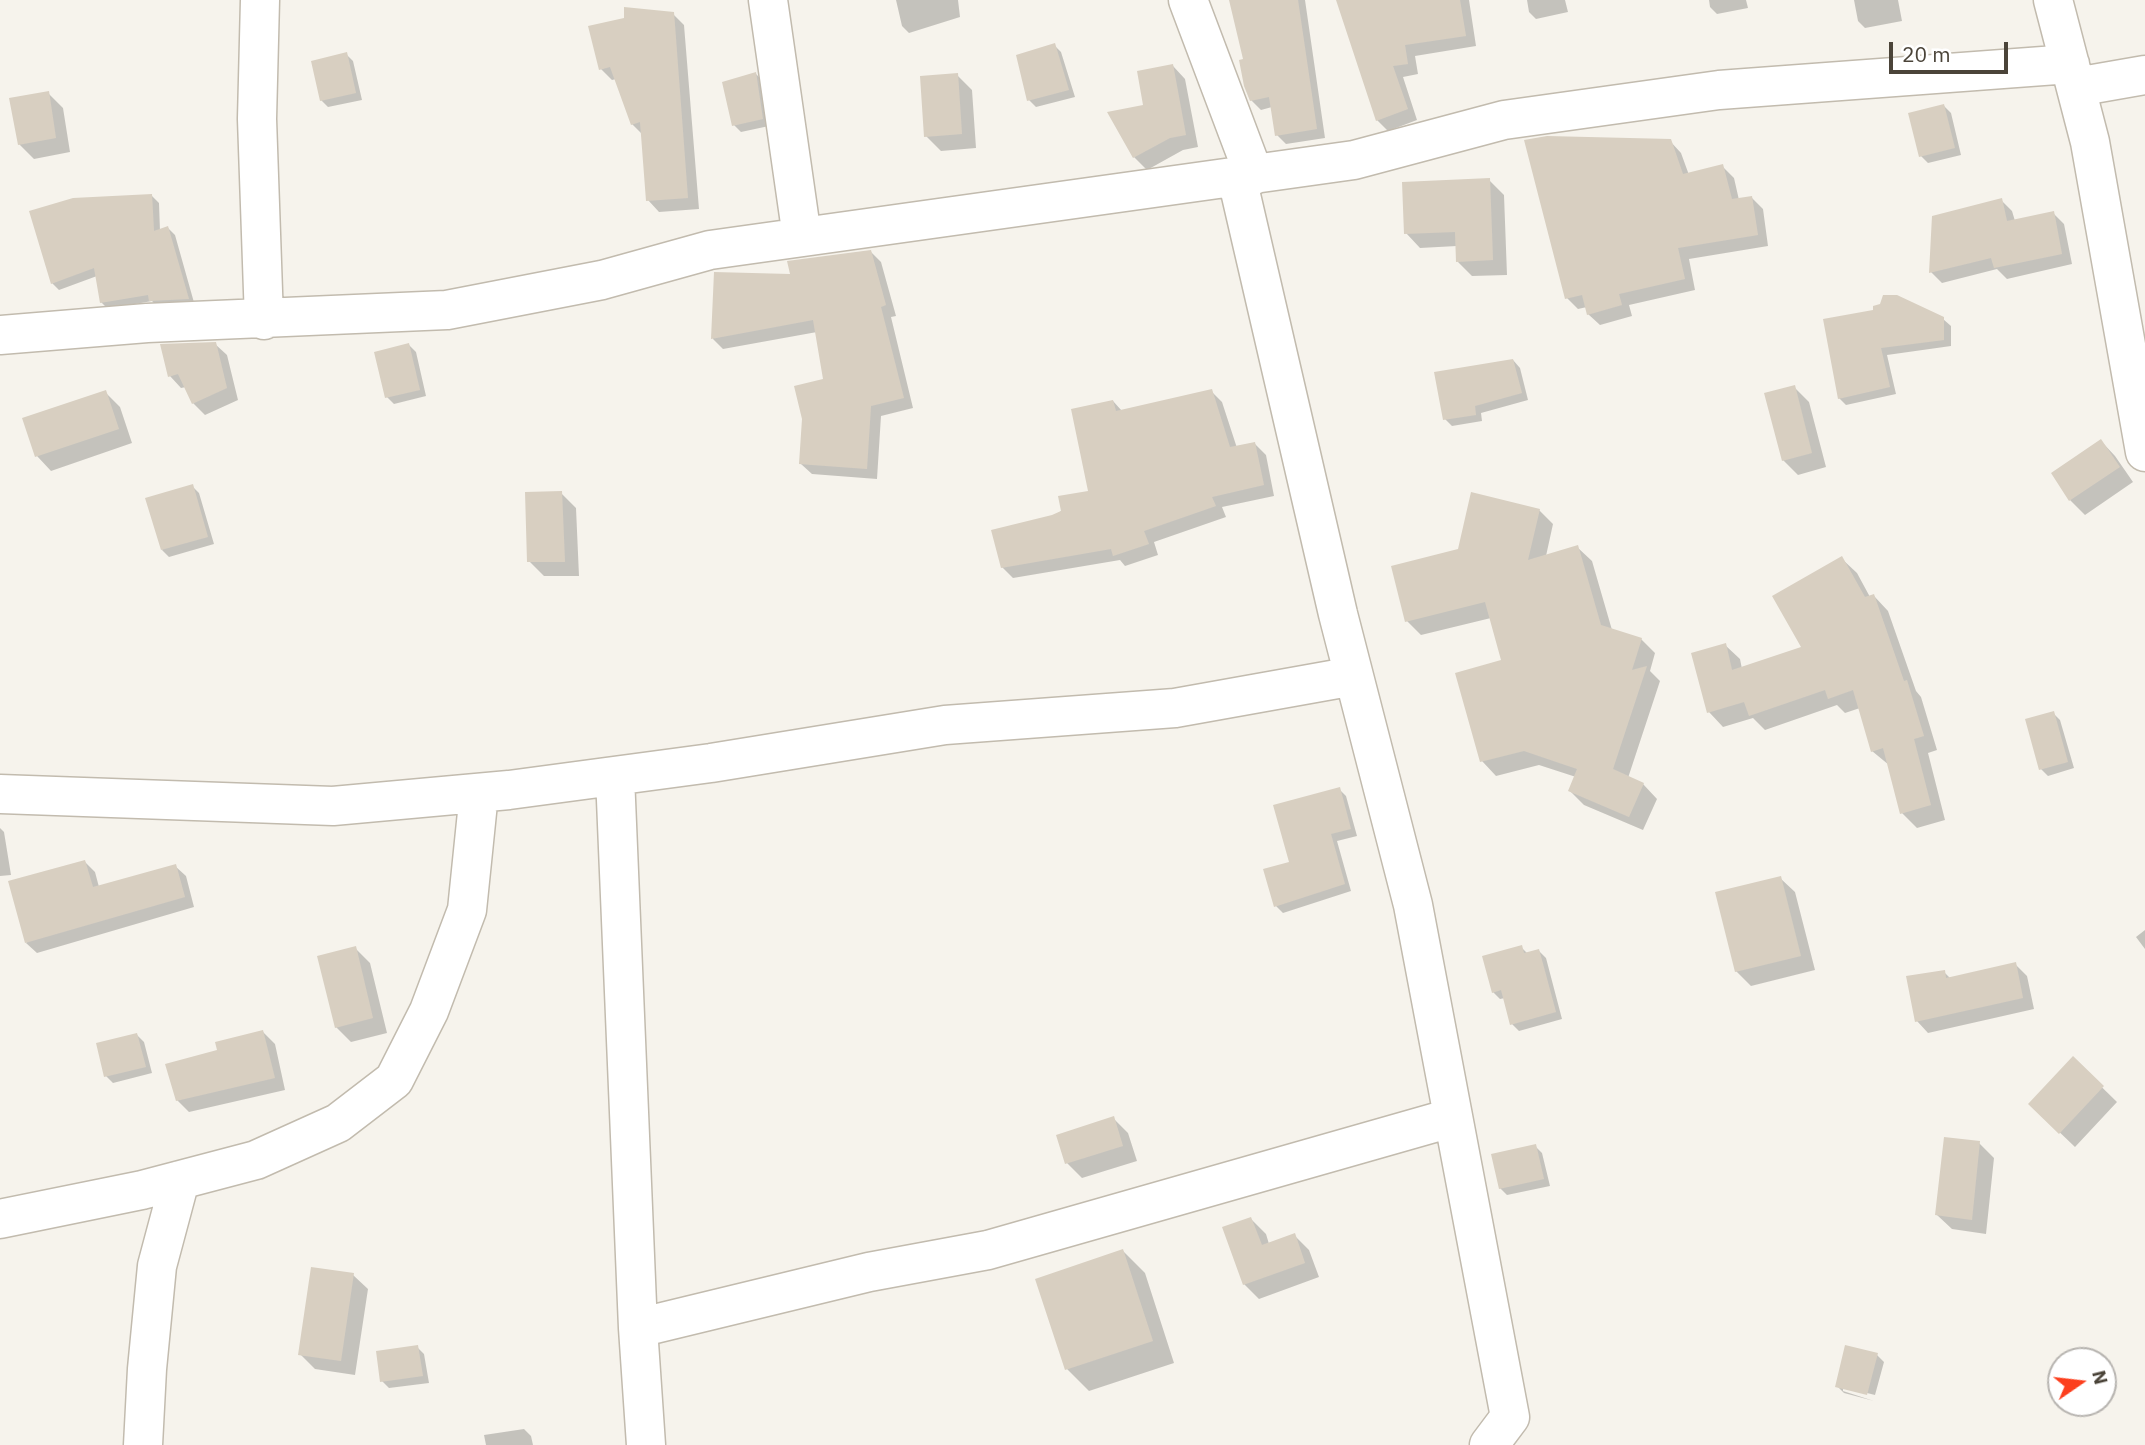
<!DOCTYPE html>
<style>
body{margin:0}
#map{position:relative;width:2145px;height:1445px;overflow:hidden;background:#f6f3ec;font-family:"IBM Plex Sans",sans-serif}
canvas{display:block}
.north{position:absolute;left:2047px;top:1347px;width:70px;height:70px;box-sizing:border-box;background:#fff;border:2px solid #b7b4b0;border-radius:50%;rotate:76deg;font-size:19px;font-weight:700;line-height:28px;text-align:center;color:#4b4439}
.north::after{content:'';display:block;margin:auto;width:24px;height:32px;background:#fc3f1d;clip-path:polygon(50% 0,100% 100%,50% 72%,0 100%)}
.scale{position:absolute;left:1889px;top:42px;width:119px;height:32px;box-sizing:border-box;border:4px solid #4b4439;border-top:0;padding-left:9px;font-size:21px;line-height:24px;white-space:nowrap;color:#4b4439;-webkit-text-stroke:5px #fff;paint-order:stroke}
</style>
<div id="map">
<canvas width="2145" height="1445"></canvas>
<div class="north">N</div>
<div class="scale">20 m</div>
</div>
<script>
const g = document.querySelector('canvas').getContext('2d');
g.lineJoin = 'round';
function fill(path, color) {
  g.fillStyle = color;
  g.fill(path, 'evenodd');
}
function strokePath(path, color, width, dash) {
  g.strokeStyle = color;
  g.lineWidth = width;
  g.lineCap = dash ? 'butt' : 'round';
  g.setLineDash(dash || []);
  g.stroke(path);
}
const shadow = new Path2D(`
 M 896,0 L 958,0 L 960,17 L 909,33 L 902,26 Z
 M 1234,0 L 1305,0 L 1325,138 L 1286,144 L 1277,135 L 1272,107 L 1261,110 L 1251,100 Z
 M 1338,0 L 1469,0 L 1476,46 L 1415,56 L 1418,74 L 1403,77 L 1417,120 L 1388,131 L 1377,120 Z
 M 1527,0 L 1565,0 L 1568,12 L 1536,19 L 1529,12 Z
 M 1709,0 L 1746,0 L 1748,8 L 1717,14 L 1710,7 Z
 M 1854,0 L 1898,0 L 1902,21 L 1865,28 L 1858,21 Z
 M 673,14 L 684,25 L 699,209 L 659,212 L 648,200 L 643,135 L 632,124 L 616,79 L 612,80 L 601,69 Z
 M 1054,45 L 1061,52 L 1075,97 L 1036,107 L 1029,100 Z
 M 346,54 L 353,61 L 362,100 L 328,107 L 321,100 Z
 M 1173,66 L 1185,79 L 1198,147 L 1183,150 L 1147,170 L 1134,157 L 1145,107 Z
 M 756,74 L 763,81 L 769,126 L 741,132 L 734,125 Z
 M 957,75 L 972,90 L 976,148 L 941,151 L 926,136 Z
 M 48,93 L 63,108 L 70,152 L 34,159 L 19,144 Z
 M 1944,106 L 1951,113 L 1961,155 L 1928,163 L 1921,156 Z
 M 1670,141 L 1681,153 L 1689,175 L 1722,166 L 1734,178 L 1739,200 L 1752,198 L 1763,209 L 1768,246 L 1689,259 L 1695,290 L 1629,305 L 1632,316 L 1600,325 L 1588,314 L 1587,307 L 1578,309 L 1567,298 Z
 M 1489,180 L 1504,195 L 1507,275 L 1472,276 L 1458,262 L 1457,246 L 1420,248 L 1406,233 Z
 M 152,196 L 159,203 L 160,231 L 168,228 L 175,235 L 195,306 L 158,307 L 152,301 L 108,309 L 101,302 L 97,276 L 59,290 L 52,283 Z
 M 2001,200 L 2012,211 L 2015,221 L 2053,213 L 2064,224 L 2072,264 L 2007,279 L 1997,269 L 1942,283 L 1931,272 Z
 M 870,251 L 881,262 L 896,316 L 891,317 L 913,408 L 881,416 L 877,479 L 812,474 L 801,464 L 825,380 L 817,332 L 723,349 L 713,339 L 716,273 L 793,276 Z
 M 1943,319 L 1951,326 L 1951,346 L 1887,355 L 1896,394 L 1846,405 L 1839,398 L 1825,320 Z
 M 215,344 L 227,355 L 238,400 L 205,415 L 193,403 L 186,387 L 181,388 L 170,376 Z
 M 409,345 L 416,352 L 426,396 L 394,404 L 387,397 Z
 M 1513,360 L 1520,368 L 1528,400 L 1481,413 L 1482,421 L 1452,426 L 1445,419 Z
 M 1794,387 L 1809,402 L 1826,467 L 1798,475 L 1783,460 Z
 M 1211,391 L 1222,402 L 1237,448 L 1255,444 L 1266,455 L 1274,496 L 1222,507 L 1226,517 L 1154,542 L 1158,555 L 1125,566 L 1120,560 L 1013,578 L 1002,567 L 1052,517 L 1090,492 L 1113,401 L 1122,411 Z
 M 105,392 L 120,407 L 132,443 L 51,471 L 37,456 Z
 M 2101,441 L 2115,456 L 2133,482 L 2085,515 L 2070,500 L 2053,474 Z
 M 192,486 L 199,493 L 214,544 L 169,557 L 162,550 Z
 M 561,493 L 576,508 L 579,576 L 544,576 L 529,561 Z
 M 1539,510 L 1553,524 L 1546,556 L 1577,547 L 1592,561 L 1612,630 L 1641,639 L 1655,653 L 1650,671 L 1660,681 L 1628,778 L 1643,784 L 1657,799 L 1643,830 L 1584,805 L 1570,791 L 1576,777 L 1539,765 L 1496,776 L 1482,761 L 1504,661 L 1491,618 L 1421,635 L 1407,621 L 1459,551 Z
 M 1842,559 L 1857,573 L 1870,597 L 1874,596 L 1888,611 L 1916,691 L 1921,697 L 1937,750 L 1928,753 L 1945,820 L 1917,828 L 1902,813 L 1889,765 L 1872,751 L 1860,708 L 1845,713 L 1837,705 L 1765,730 L 1753,718 L 1723,727 L 1709,712 L 1725,645 L 1740,659 L 1742,669 L 1803,648 Z
 M 2053,713 L 2060,720 L 2074,768 L 2048,776 L 2041,769 Z
 M 1339,789 L 1346,796 L 1357,836 L 1337,841 L 1351,891 L 1283,913 L 1276,906 L 1291,863 Z
 M 0,828 L 4,832 L 11,875 L 0,876 Z
 M 85,862 L 95,872 L 99,887 L 175,866 L 186,876 L 194,907 L 37,953 L 26,943 Z
 M 1780,878 L 1795,892 L 1815,970 L 1751,986 L 1736,971 Z
 M 2145,930 L 2145,949 L 2136,937 Z
 M 1521,947 L 1528,954 L 1539,951 L 1546,958 L 1562,1019 L 1519,1031 L 1512,1024 L 1505,998 L 1500,999 L 1493,992 Z
 M 355,948 L 370,963 L 387,1033 L 351,1042 L 336,1027 Z
 M 2015,964 L 2027,976 L 2034,1009 L 1928,1033 L 1917,1021 L 1944,972 L 1951,979 Z
 M 263,1032 L 275,1044 L 285,1090 L 189,1112 L 177,1100 L 219,1051 Z
 M 137,1035 L 144,1042 L 152,1073 L 113,1083 L 106,1076 Z
 M 2073,1059 L 2117,1102 L 2075,1147 L 2030,1104 Z
 M 1113,1118 L 1128,1133 L 1137,1161 L 1082,1178 L 1067,1163 Z
 M 1979,1143 L 1994,1158 L 1986,1234 L 1952,1229 L 1937,1215 Z
 M 1535,1146 L 1542,1153 L 1550,1186 L 1507,1195 L 1500,1188 Z
 M 1251,1219 L 1266,1234 L 1269,1244 L 1294,1235 L 1309,1250 L 1319,1277 L 1259,1299 L 1244,1284 Z
 M 1123,1251 L 1145,1273 L 1174,1363 L 1089,1391 L 1067,1369 Z
 M 353,1275 L 368,1289 L 355,1375 L 315,1369 L 300,1354 Z
 M 417,1347 L 424,1354 L 429,1383 L 389,1388 L 382,1381 Z
 M 1877,1355 L 1884,1362 L 1875,1395 L 1843,1387 L 1843,1391 L 1874,1401 L 1844,1393 L 1837,1386 Z
 M 524,1429 L 531,1436 L 533,1445 L 486,1445 L 484,1435 Z`);
const building = new Path2D(`
 M 1229,0 L 1298,0 L 1317,129 L 1275,136 L 1269,97 L 1250,101 L 1244,86 L 1239,60 L 1243,59 Z
 M 1336,0 L 1460,0 L 1466,36 L 1405,45 L 1408,64 L 1393,66 L 1408,109 L 1376,121 Z
 M 624,7 L 674,12 L 688,198 L 646,201 L 640,122 L 631,125 L 610,67 L 599,70 L 588,26 L 624,18 Z
 M 1055,43 L 1069,90 L 1027,101 L 1016,55 Z
 M 347,52 L 356,93 L 320,101 L 311,61 Z
 M 1173,64 L 1186,135 L 1170,138 L 1133,158 L 1107,112 L 1143,105 L 1137,71 Z
 M 756,72 L 763,119 L 732,126 L 722,82 Z
 M 958,73 L 962,134 L 924,137 L 920,76 Z
 M 49,91 L 56,138 L 18,145 L 9,98 Z
 M 1944,104 L 1955,148 L 1919,157 L 1908,113 Z
 M 1547,136 L 1671,139 L 1683,174 L 1723,164 L 1732,199 L 1752,196 L 1758,235 L 1678,248 L 1685,279 L 1619,294 L 1622,305 L 1587,315 L 1582,295 L 1565,299 L 1524,140 Z
 M 1490,178 L 1493,260 L 1456,262 L 1455,232 L 1404,234 L 1402,182 Z
 M 152,194 L 154,231 L 168,226 L 189,299 L 149,301 L 148,295 L 100,303 L 94,268 L 51,284 L 29,211 L 73,198 Z
 M 2002,198 L 2007,221 L 2054,211 L 2062,254 L 1994,268 L 1991,258 L 1929,273 L 1932,216 Z
 M 871,250 L 886,305 L 881,307 L 904,398 L 871,406 L 867,469 L 799,464 L 802,419 L 794,386 L 823,379 L 813,320 L 711,339 L 714,272 L 790,274 L 787,261 Z
 M 1883,295 L 1897,295 L 1944,317 L 1944,340 L 1881,348 L 1890,387 L 1838,399 L 1823,319 L 1873,310 L 1873,306 L 1880,304 Z
 M 216,342 L 227,388 L 192,404 L 178,374 L 168,377 L 160,344 Z
 M 409,343 L 420,390 L 385,398 L 374,352 Z
 M 1513,359 L 1522,393 L 1475,406 L 1476,415 L 1443,420 L 1434,372 Z
 M 1795,385 L 1812,453 L 1782,461 L 1764,393 Z
 M 1212,389 L 1230,447 L 1255,442 L 1264,485 L 1212,497 L 1216,506 L 1144,531 L 1149,544 L 1113,556 L 1111,549 L 1001,568 L 991,530 L 1052,515 L 1061,511 L 1058,496 L 1088,491 L 1071,409 L 1113,400 L 1116,411 Z
 M 106,390 L 119,429 L 35,457 L 22,418 Z
 M 2101,439 L 2120,467 L 2069,501 L 2051,473 Z
 M 193,484 L 208,537 L 161,550 L 145,498 Z
 M 562,491 L 565,562 L 527,562 L 525,492 Z
 M 1471,492 L 1540,509 L 1528,560 L 1578,545 L 1601,625 L 1642,638 L 1632,670 L 1647,666 L 1613,769 L 1644,783 L 1629,817 L 1568,791 L 1577,769 L 1524,751 L 1480,762 L 1455,673 L 1501,660 L 1485,602 L 1405,622 L 1391,566 L 1458,549 Z
 M 1842,556 L 1865,597 L 1874,594 L 1904,681 L 1907,680 L 1924,736 L 1914,739 L 1931,805 L 1900,814 L 1883,748 L 1871,752 L 1853,690 L 1828,699 L 1825,690 L 1749,716 L 1744,702 L 1707,713 L 1691,653 L 1726,643 L 1732,670 L 1801,647 L 1772,596 Z
 M 2054,711 L 2068,762 L 2039,770 L 2025,719 Z
 M 1340,787 L 1351,829 L 1331,834 L 1345,884 L 1274,907 L 1263,869 L 1289,862 L 1273,805 Z
 M 85,860 L 93,887 L 176,864 L 185,897 L 25,943 L 8,881 Z
 M 1781,876 L 1801,956 L 1735,972 L 1715,892 Z
 M 1522,945 L 1524,953 L 1539,949 L 1556,1012 L 1510,1025 L 1501,990 L 1492,993 L 1482,956 Z
 M 356,946 L 373,1018 L 335,1028 L 317,956 Z
 M 2016,962 L 2023,998 L 1915,1022 L 1906,976 L 1945,970 L 1946,978 Z
 M 263,1030 L 275,1078 L 176,1101 L 165,1064 L 217,1050 L 215,1042 Z
 M 137,1033 L 146,1067 L 104,1077 L 96,1043 Z
 M 2073,1056 L 2104,1086 L 2059,1134 L 2028,1104 Z
 M 1114,1116 L 1123,1146 L 1065,1164 L 1056,1135 Z
 M 1944,1137 L 1980,1141 L 1972,1220 L 1935,1215 Z
 M 1536,1144 L 1544,1179 L 1499,1189 L 1491,1154 Z
 M 1251,1217 L 1262,1245 L 1295,1233 L 1305,1263 L 1243,1285 L 1222,1227 Z
 M 1123,1249 L 1153,1341 L 1065,1370 L 1035,1279 Z
 M 311,1267 L 354,1273 L 341,1361 L 298,1355 Z
 M 418,1345 L 423,1376 L 380,1382 L 376,1351 Z
 M 1845,1345 L 1878,1353 L 1867,1395 L 1835,1387 Z`);
const minor = new Path2D(`
 M 260,0 L 257,119 L 264,320
 M 768,0 L 802,237
 M 1188,0 L 1254,175
 M 2053,0 L 2090,142 L 2145,452
 M 2076,87 L 2145,75
 M 1237,178 L 1338,614 L 1413,905 L 1510,1417 L 1489,1445
 M 0,335 L 147,323 L 447,310 L 602,280 L 710,250 L 1354,160 L 1504,120 L 1719,90 L 2070,64
 M 615,776 L 638,1328 L 646,1445
 M 0,794 L 333,806 L 509,790 L 711,763 L 945,725 L 1175,708 L 1354,676
 M 0,1219 L 142,1190 L 256,1160 L 338,1123 L 394,1080 L 429,1011 L 467,910 L 479,793
 M 638,1328 L 869,1272 L 988,1250 L 1451,1118
 M 143,1445 L 147,1369 L 157,1266 L 180,1180`);
fill(shadow, '#0003');
fill(building, '#d8cfc1');
strokePath(minor, '#c2bbae', 41);
strokePath(minor, '#fff', 38);
</script>
